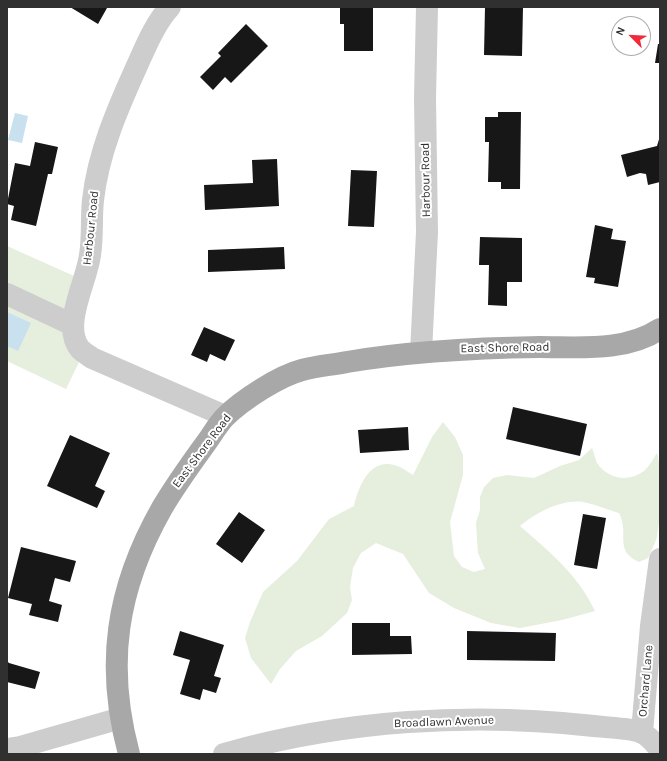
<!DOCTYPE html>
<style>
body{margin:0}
#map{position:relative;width:667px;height:761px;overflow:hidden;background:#fff;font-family:Karla,sans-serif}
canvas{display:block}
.frame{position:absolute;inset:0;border:8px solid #303030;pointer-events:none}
.north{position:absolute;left:611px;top:16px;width:40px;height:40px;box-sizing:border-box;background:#fff;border:1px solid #acacac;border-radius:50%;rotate:294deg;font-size:11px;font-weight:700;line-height:16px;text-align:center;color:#303030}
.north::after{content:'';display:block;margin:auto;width:14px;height:18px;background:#f02a39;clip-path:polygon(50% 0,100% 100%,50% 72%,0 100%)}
</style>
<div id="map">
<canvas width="667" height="761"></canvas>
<div class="frame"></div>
<div class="north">N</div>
</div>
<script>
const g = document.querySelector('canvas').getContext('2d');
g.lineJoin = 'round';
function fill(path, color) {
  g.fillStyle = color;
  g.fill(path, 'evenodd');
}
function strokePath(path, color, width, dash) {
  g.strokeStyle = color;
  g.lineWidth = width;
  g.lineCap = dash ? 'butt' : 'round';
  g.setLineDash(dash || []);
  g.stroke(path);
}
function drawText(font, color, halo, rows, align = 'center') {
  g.font = font + ' Karla,sans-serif';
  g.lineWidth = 4;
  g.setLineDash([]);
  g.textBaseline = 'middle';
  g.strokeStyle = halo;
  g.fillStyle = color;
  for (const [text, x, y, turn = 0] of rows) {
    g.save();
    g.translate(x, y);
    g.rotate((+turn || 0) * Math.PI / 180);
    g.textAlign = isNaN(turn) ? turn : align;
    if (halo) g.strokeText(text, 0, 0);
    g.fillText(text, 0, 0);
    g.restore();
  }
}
const green = new Path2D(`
 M 7,246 L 83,280 L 84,352 L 66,389 L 7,361 Z
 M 443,422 L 455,437 L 463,455 L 463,475 L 450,522 L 454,556 L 462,567 L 474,572 L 485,569 L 478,553 L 476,523 L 480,510 L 480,497 L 484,487 L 493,478 L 507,475 L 534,478 L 560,466 L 579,460 L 592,448 C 594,452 595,459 597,463 C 608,479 628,483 644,471 C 649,467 653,459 657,453 C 663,477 661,513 657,537 C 655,544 651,551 648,558 L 639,562 C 613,550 630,534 619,513 C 608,510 595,504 583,502 C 561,499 536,513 520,526 C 549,551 579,576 595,611 L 562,620 L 520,628 L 491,623 L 454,608 L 429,593 L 403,554 L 376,543 L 361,553 L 353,568 L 350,587 L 352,600 L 347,613 L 322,636 L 296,651 L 280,669 L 271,684 L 251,658 L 245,638 L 250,622 L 263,592 L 297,561 L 329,519 L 354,506 C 359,484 372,453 402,468 C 406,470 409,473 413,475 L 432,437 Z`);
const water = new Path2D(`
 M 15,113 L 28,116 L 22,143 L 8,140 Z
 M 7,312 L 31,323 L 18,351 L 7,346 Z`);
const building = new Path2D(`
 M 70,7 L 105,7 L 107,8 L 98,24 Z
 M 340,7 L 373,7 L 373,51 L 344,51 L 344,24 L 340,24 Z
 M 485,7 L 523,7 L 522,56 L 484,55 Z
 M 246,24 L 268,46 L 231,83 L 225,77 L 213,90 L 200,77 L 221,56 L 218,53 Z
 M 658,44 L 660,44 L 660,63 L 655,63 Z
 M 498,112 L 521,112 L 520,189 L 501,189 L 501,182 L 488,182 L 489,142 L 485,142 L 485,117 L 498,117 Z
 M 660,136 L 660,182 L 648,185 L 646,174 L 640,173 L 627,177 L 621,155 L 657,146 Z
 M 35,142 L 58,147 L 52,174 L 48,174 L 36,226 L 11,220 L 14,206 L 7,204 L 15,163 L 30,166 Z
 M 277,159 L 279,206 L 205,210 L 204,185 L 253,183 L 252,160 Z
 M 351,170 L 377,171 L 374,227 L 348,226 Z
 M 595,225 L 613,229 L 611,239 L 626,241 L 618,287 L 594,283 L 595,278 L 586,277 Z
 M 480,237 L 522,238 L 522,282 L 507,282 L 507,306 L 488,305 L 489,265 L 479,265 Z
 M 284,247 L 285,269 L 208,272 L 208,250 Z
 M 204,327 L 235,340 L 225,361 L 210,354 L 207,362 L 191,355 Z
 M 513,407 L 587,424 L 580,456 L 506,439 Z
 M 408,427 L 409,450 L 360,453 L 358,430 Z
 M 70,435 L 110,453 L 95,486 L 105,491 L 97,508 L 47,486 Z
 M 239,512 L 265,530 L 242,563 L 216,544 Z
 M 583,514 L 606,518 L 597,569 L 574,565 Z
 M 21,547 L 76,561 L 70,582 L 55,578 L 49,601 L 62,605 L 58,622 L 29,615 L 32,604 L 8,598 Z
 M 352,623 L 390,623 L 390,636 L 411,636 L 412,654 L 352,655 Z
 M 180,631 L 224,645 L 214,676 L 221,678 L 216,693 L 203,689 L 200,700 L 180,694 L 190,660 L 173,655 Z
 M 467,631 L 556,633 L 555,661 L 467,660 Z
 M 7,661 L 9,663 L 40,672 L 35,689 L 7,682 Z`);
const minor = new Path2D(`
 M 170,7 C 155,23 145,48 136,68 C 117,110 98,154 93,200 C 91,219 93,237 90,255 C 87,281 61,326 80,349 C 83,352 88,355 92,358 L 225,416
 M 7,294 L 73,325
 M 421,352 L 427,232 L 425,98 L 427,7
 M 642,732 L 651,626 L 660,559
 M 7,749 L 20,747 L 121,718
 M 224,754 C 343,720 472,712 594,726 C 604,727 636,729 642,733 C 649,736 655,744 660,749`);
const major = new Path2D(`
 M 129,754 C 105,665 116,589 162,508 C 175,486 190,465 206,443 C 212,435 218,424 225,417 C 242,400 279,376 302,370 C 317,366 332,365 347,362 C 411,351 475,348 540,347 C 580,347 625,352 660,329`);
const streetNames = [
 ["Harbour Road",426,180,-91],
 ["Harbour Road",91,228,-84],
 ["East Shore Road",505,348,-1],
 ["East Shore Road",202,451,-53],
 ["Orchard Lane",646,681,-85],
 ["Broadlawn Avenue",444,722,-2]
];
fill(green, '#e6eede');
fill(water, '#c9e0ef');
fill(building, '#171717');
strokePath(minor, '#cdcdcd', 22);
strokePath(major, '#a8a8a8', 22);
drawText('12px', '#303030', '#fff', streetNames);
</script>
